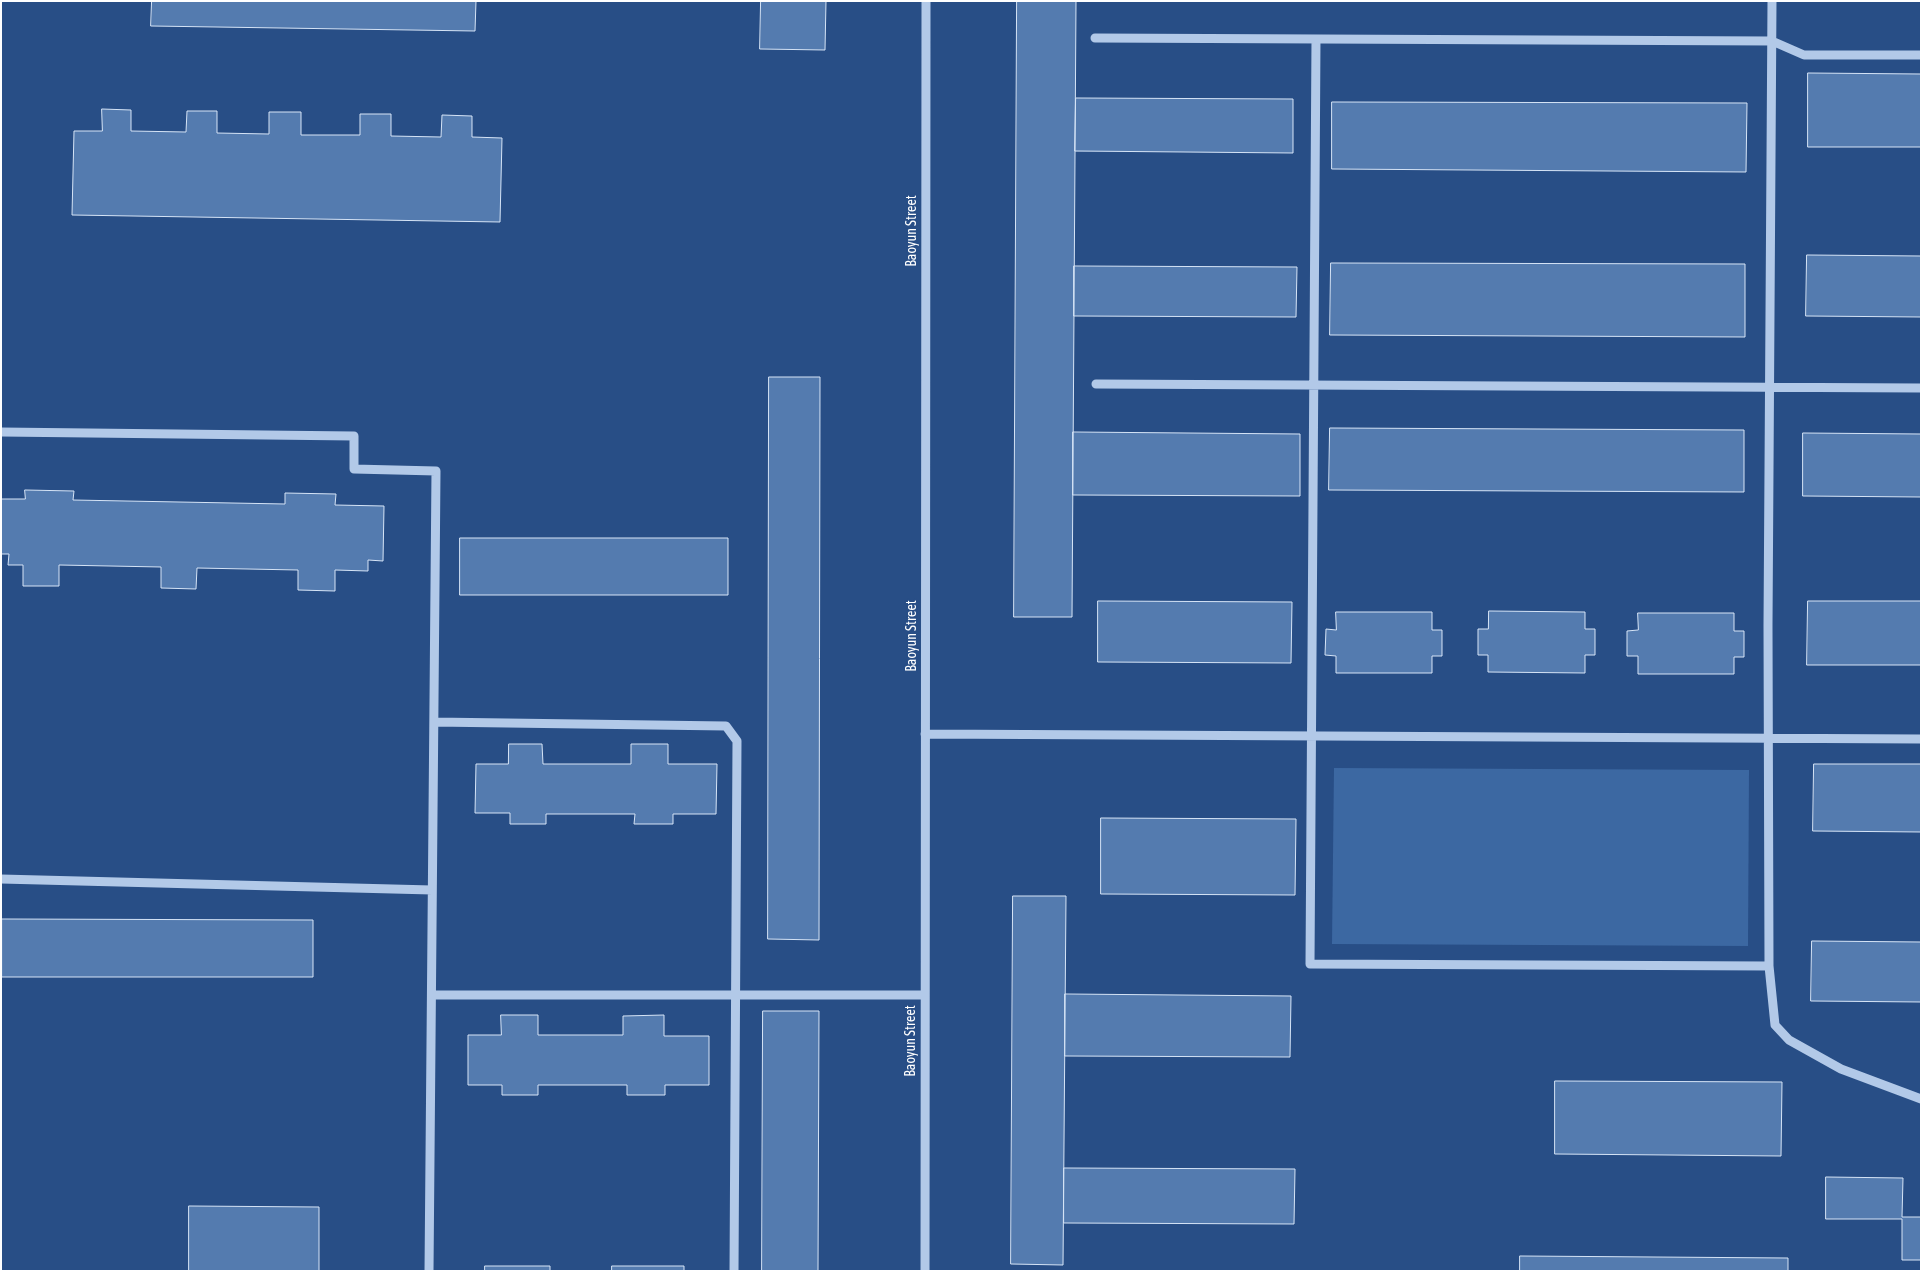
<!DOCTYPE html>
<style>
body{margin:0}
#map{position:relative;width:1922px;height:1272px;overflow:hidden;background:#284e86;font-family:"Asap Condensed",sans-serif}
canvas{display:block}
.frame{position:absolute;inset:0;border:2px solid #fff;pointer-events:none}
</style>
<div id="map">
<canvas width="1922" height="1272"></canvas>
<div class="frame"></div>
</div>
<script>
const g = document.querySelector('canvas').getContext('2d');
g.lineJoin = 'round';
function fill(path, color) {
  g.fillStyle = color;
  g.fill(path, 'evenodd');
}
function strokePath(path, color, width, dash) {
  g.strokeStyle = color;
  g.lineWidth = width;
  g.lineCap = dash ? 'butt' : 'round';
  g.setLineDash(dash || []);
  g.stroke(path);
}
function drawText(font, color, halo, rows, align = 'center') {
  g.font = font + ' "Asap Condensed",sans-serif';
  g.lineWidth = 4;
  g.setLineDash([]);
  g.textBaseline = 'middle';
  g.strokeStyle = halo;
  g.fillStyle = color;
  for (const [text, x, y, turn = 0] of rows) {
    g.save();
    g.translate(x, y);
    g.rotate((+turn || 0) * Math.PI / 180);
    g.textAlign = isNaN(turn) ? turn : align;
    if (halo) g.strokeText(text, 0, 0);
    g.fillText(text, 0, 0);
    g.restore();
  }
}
const green = new Path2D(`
 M 1334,768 L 1749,770 L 1748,946 L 1332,944 Z`);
const building = new Path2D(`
 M 152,1 L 476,1 L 475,31 L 151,26 Z
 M 761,1 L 826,1 L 825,50 L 760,49 Z
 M 1017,1 L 1076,1 L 1072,617 L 1014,617 Z
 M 1808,73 L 1921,74 L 1921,147 L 1808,147 Z
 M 1076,98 L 1293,99 L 1293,153 L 1075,151 Z
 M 1332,102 L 1747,103 L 1746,172 L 1332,169 Z
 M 102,109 L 131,110 L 131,131 L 186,132 L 187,111 L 217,111 L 217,133 L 269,134 L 269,112 L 301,112 L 301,135 L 360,135 L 360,114 L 391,114 L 391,136 L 441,137 L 442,115 L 472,116 L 472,137 L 502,138 L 500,222 L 72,215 L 74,131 L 102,131 Z
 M 1807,255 L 1921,256 L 1921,317 L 1806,316 Z
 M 1331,263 L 1745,264 L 1745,337 L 1330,335 Z
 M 1074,266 L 1297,267 L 1296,317 L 1074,316 Z
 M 769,377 L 820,377 L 819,940 L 768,939 Z
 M 1330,428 L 1744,430 L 1744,492 L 1329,490 Z
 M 1073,432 L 1300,434 L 1300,496 L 1073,495 Z
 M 1803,433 L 1921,434 L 1921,497 L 1803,496 Z
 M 25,490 L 74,491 L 73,500 L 285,504 L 285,493 L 336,494 L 335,505 L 384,506 L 383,561 L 368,560 L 368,571 L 335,570 L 335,591 L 298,590 L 298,570 L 197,568 L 196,589 L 161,588 L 161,567 L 59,565 L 59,586 L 23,586 L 23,565 L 8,565 L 9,554 L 1,554 L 1,499 L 25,499 Z
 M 460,538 L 728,538 L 728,595 L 460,595 Z
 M 1098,601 L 1292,602 L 1291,663 L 1098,662 Z
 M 1808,601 L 1921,601 L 1921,665 L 1807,665 Z
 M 1489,611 L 1585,612 L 1585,629 L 1595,629 L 1595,655 L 1585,655 L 1585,673 L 1488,672 L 1488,655 L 1478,655 L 1478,629 L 1488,629 Z
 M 1336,612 L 1432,612 L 1432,630 L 1442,630 L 1442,656 L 1432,656 L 1432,673 L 1336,673 L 1336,656 L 1325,655 L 1326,629 L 1336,630 Z
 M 1638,613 L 1734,613 L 1734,631 L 1744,631 L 1744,657 L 1734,657 L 1734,674 L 1638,674 L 1638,656 L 1627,656 L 1627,631 L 1638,630 Z
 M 509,744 L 542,744 L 543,764 L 631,764 L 631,744 L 668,744 L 668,764 L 717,764 L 716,814 L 673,814 L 673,824 L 634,824 L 635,814 L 546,814 L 546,824 L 510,824 L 510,813 L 475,813 L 476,764 L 508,764 Z
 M 1814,764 L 1921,764 L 1921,832 L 1813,831 Z
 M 1101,818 L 1296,819 L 1295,895 L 1101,894 Z
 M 1013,896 L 1066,896 L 1063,1265 L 1011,1264 Z
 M 2,919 L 313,920 L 313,977 L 2,977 Z
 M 1812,941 L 1921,942 L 1921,1002 L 1811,1001 Z
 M 1065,994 L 1291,996 L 1290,1057 L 1065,1056 Z
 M 763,1011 L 819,1011 L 818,1271 L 762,1271 Z
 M 501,1015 L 538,1015 L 538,1035 L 623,1035 L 623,1016 L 664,1015 L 664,1036 L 709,1036 L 709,1085 L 665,1085 L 665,1095 L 627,1095 L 627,1085 L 538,1085 L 538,1095 L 502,1095 L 502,1085 L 468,1085 L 468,1035 L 501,1035 Z
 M 1555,1081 L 1782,1082 L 1781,1156 L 1555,1154 Z
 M 1064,1168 L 1295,1169 L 1294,1224 L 1064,1223 Z
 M 1826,1177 L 1903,1178 L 1902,1217 L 1921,1217 L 1921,1260 L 1902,1260 L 1902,1219 L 1826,1219 Z
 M 189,1206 L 319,1207 L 319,1271 L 189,1271 Z
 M 1520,1256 L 1788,1258 L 1788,1271 L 1520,1271 Z
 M 485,1266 L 550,1266 L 550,1271 L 485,1271 Z
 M 612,1266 L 684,1266 L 684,1271 L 612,1271 Z`);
const minor = new Path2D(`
 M 1772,1 L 1768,625 L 1769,966 L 1775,1025 L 1789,1040 L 1841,1069 L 1921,1099
 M 1095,38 L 1772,41 L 1804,55 L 1921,55
 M 1316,39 L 1310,964 L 1769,966
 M 1096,384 L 1921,388
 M 1,432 L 354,436 L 354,469 L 436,471 L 429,1271
 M 434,722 L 726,726 L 737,741 L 734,1271
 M 925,734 L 1921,739
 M 1,879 L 432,890
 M 432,995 L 925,995
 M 925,1271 L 926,1`);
const streetNames = [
 ["Baoyun Street",912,231,-90],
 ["Baoyun Street",912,636,-90],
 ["Baoyun Street",911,1041,-90]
];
fill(green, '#3c68a2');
fill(building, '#547baf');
strokePath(building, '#d6e4f6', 1);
strokePath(minor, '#b2c9e8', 9);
drawText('14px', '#fff', '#284e86', streetNames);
</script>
